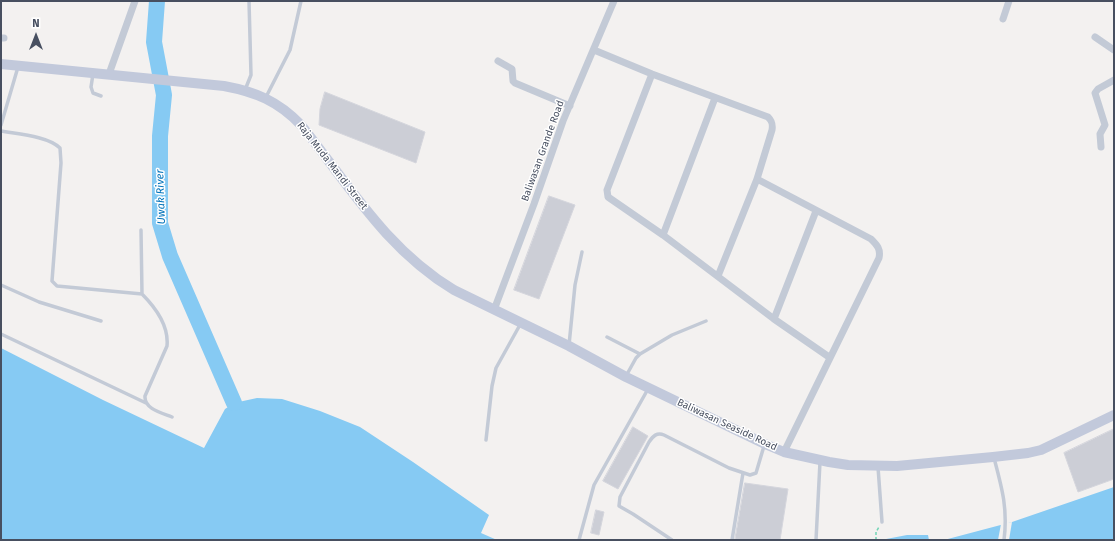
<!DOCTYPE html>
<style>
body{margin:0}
#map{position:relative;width:1115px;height:541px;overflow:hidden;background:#f3f1f0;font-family:"Fira Sans",sans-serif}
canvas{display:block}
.frame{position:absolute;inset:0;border:2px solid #474f60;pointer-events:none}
.north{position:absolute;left:16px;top:16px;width:40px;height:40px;-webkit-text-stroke:3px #fff;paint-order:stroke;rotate:0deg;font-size:11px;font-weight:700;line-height:16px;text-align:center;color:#474f60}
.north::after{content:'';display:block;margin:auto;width:14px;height:18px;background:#474f60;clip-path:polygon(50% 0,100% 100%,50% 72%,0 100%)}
</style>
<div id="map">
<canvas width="1115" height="541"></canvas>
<div class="frame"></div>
<div class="north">N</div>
</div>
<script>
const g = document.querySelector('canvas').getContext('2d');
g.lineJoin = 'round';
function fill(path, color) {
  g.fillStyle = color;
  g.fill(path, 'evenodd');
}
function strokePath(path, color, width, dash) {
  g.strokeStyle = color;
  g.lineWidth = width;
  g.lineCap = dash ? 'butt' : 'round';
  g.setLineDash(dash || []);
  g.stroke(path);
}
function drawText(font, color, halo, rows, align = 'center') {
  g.font = font + ' "Fira Sans",sans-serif';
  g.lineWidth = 3;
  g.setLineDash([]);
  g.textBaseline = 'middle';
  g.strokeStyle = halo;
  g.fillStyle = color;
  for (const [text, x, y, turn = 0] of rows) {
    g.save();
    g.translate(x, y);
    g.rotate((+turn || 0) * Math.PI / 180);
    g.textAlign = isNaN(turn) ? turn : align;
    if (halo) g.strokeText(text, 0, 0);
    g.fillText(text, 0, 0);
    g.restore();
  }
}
const water = new Path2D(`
 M 1,348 L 103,400 L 204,448 L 225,409 L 234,403 L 257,398 L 282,399 L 320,411 L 360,427 L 413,462 L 489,515 L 481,533 L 497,540 L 1,540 Z
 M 1114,487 L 1114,540 L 944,540 L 1012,522 Z
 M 907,535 L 928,535 L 929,540 L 881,540 Z`);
const pier = new Path2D(`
 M 1012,522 L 1009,540 L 998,540 L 1001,524 Z`);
const river = new Path2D(`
 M 157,1 L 154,42 L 164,95 L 160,136 L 160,223 L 170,256 L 234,403`);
const building = new Path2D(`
 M 325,92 L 425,132 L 416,163 L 319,125 L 320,109 Z
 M 549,196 L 575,205 L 539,299 L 514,290 Z
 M 633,427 L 648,436 L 618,489 L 603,481 Z
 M 1114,429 L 1114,479 L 1078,492 L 1064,453 Z
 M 745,483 L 788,489 L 780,540 L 735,540 Z
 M 596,510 L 604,512 L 599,535 L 591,533 Z`);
const path = new Path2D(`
 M 876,540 L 876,532 L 879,527`);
const service = new Path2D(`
 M 93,74 L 91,87 L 93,93 L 101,96
 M 245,90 L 251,75 L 249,1
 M 266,97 L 290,50 L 301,1
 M 1,125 L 18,67
 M 1,131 C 17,134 48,136 60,148 L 61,163 L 52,281 L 57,286 L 142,294 C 155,307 169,326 167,346 L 145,396 C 144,409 162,413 172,417
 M 141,230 L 142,294
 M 1,285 L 39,302 L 101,321
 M 1,334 L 146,403
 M 607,337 L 640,354
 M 569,345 L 575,285 L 582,252
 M 626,376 L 636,358 L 640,354 L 672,335 L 706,321
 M 486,440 L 492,386 L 496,368 L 521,323
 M 994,458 C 1002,488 1008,509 1004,540
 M 878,467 L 882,522
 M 579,540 L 594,485 L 648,389
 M 672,540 L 633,514 L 619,506 L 620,497 L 649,442 C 653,436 657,432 664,435 L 729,468 L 750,475 L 756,473 L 764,446
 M 732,540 L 743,473
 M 816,540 L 820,462`);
const minor = new Path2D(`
 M 1003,19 L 1009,1
 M 1095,37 L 1114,50
 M 1,38 L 4,38
 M 594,50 L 652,74 L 768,117 C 772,121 773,124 772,130 L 757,179 L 718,276
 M 498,61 L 512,69 L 513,81 L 515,83 L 570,106
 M 109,74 L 135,1
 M 652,74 L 607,190 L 608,197 L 663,235 L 774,319 L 829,357
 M 1101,147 L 1100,134 L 1105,125 L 1095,93 L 1098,89 L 1114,80
 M 757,179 L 871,239 C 877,245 881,249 879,258 L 784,452
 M 663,235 L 715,98
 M 494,310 L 534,204 L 563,121 L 614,1
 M 774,319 L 816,211`);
const secondary = new Path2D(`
 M 1,64 L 224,86 C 256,92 278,101 301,125 C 349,185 386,249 454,290 L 569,346 L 626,377 L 765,444 L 784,452 L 829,462 L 848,465 L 897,466 L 993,457 L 1028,453 L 1041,450 L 1114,415`);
const streetNames = [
 ["Baliwasan Grande Road",543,151,-70],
 ["Raja Muda Mandi Street",332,166,52],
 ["Baliwasan Seaside Road",727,425,25]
];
const waterNames = [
 ["Uwak River",161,197,-92]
];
fill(water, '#86caf3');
fill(pier, '#f3f1f0');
strokePath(river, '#86caf3', 16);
fill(building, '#ccced6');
strokePath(building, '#d4d5dc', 1);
strokePath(path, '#71d4b5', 1.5, [3, 2]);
strokePath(service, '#c3cad6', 3.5);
strokePath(minor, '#c3cad6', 7);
strokePath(secondary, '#c2c9db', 10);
drawText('10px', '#474f60', '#fff', streetNames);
drawText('italic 11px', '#0172b9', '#fff', waterNames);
</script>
